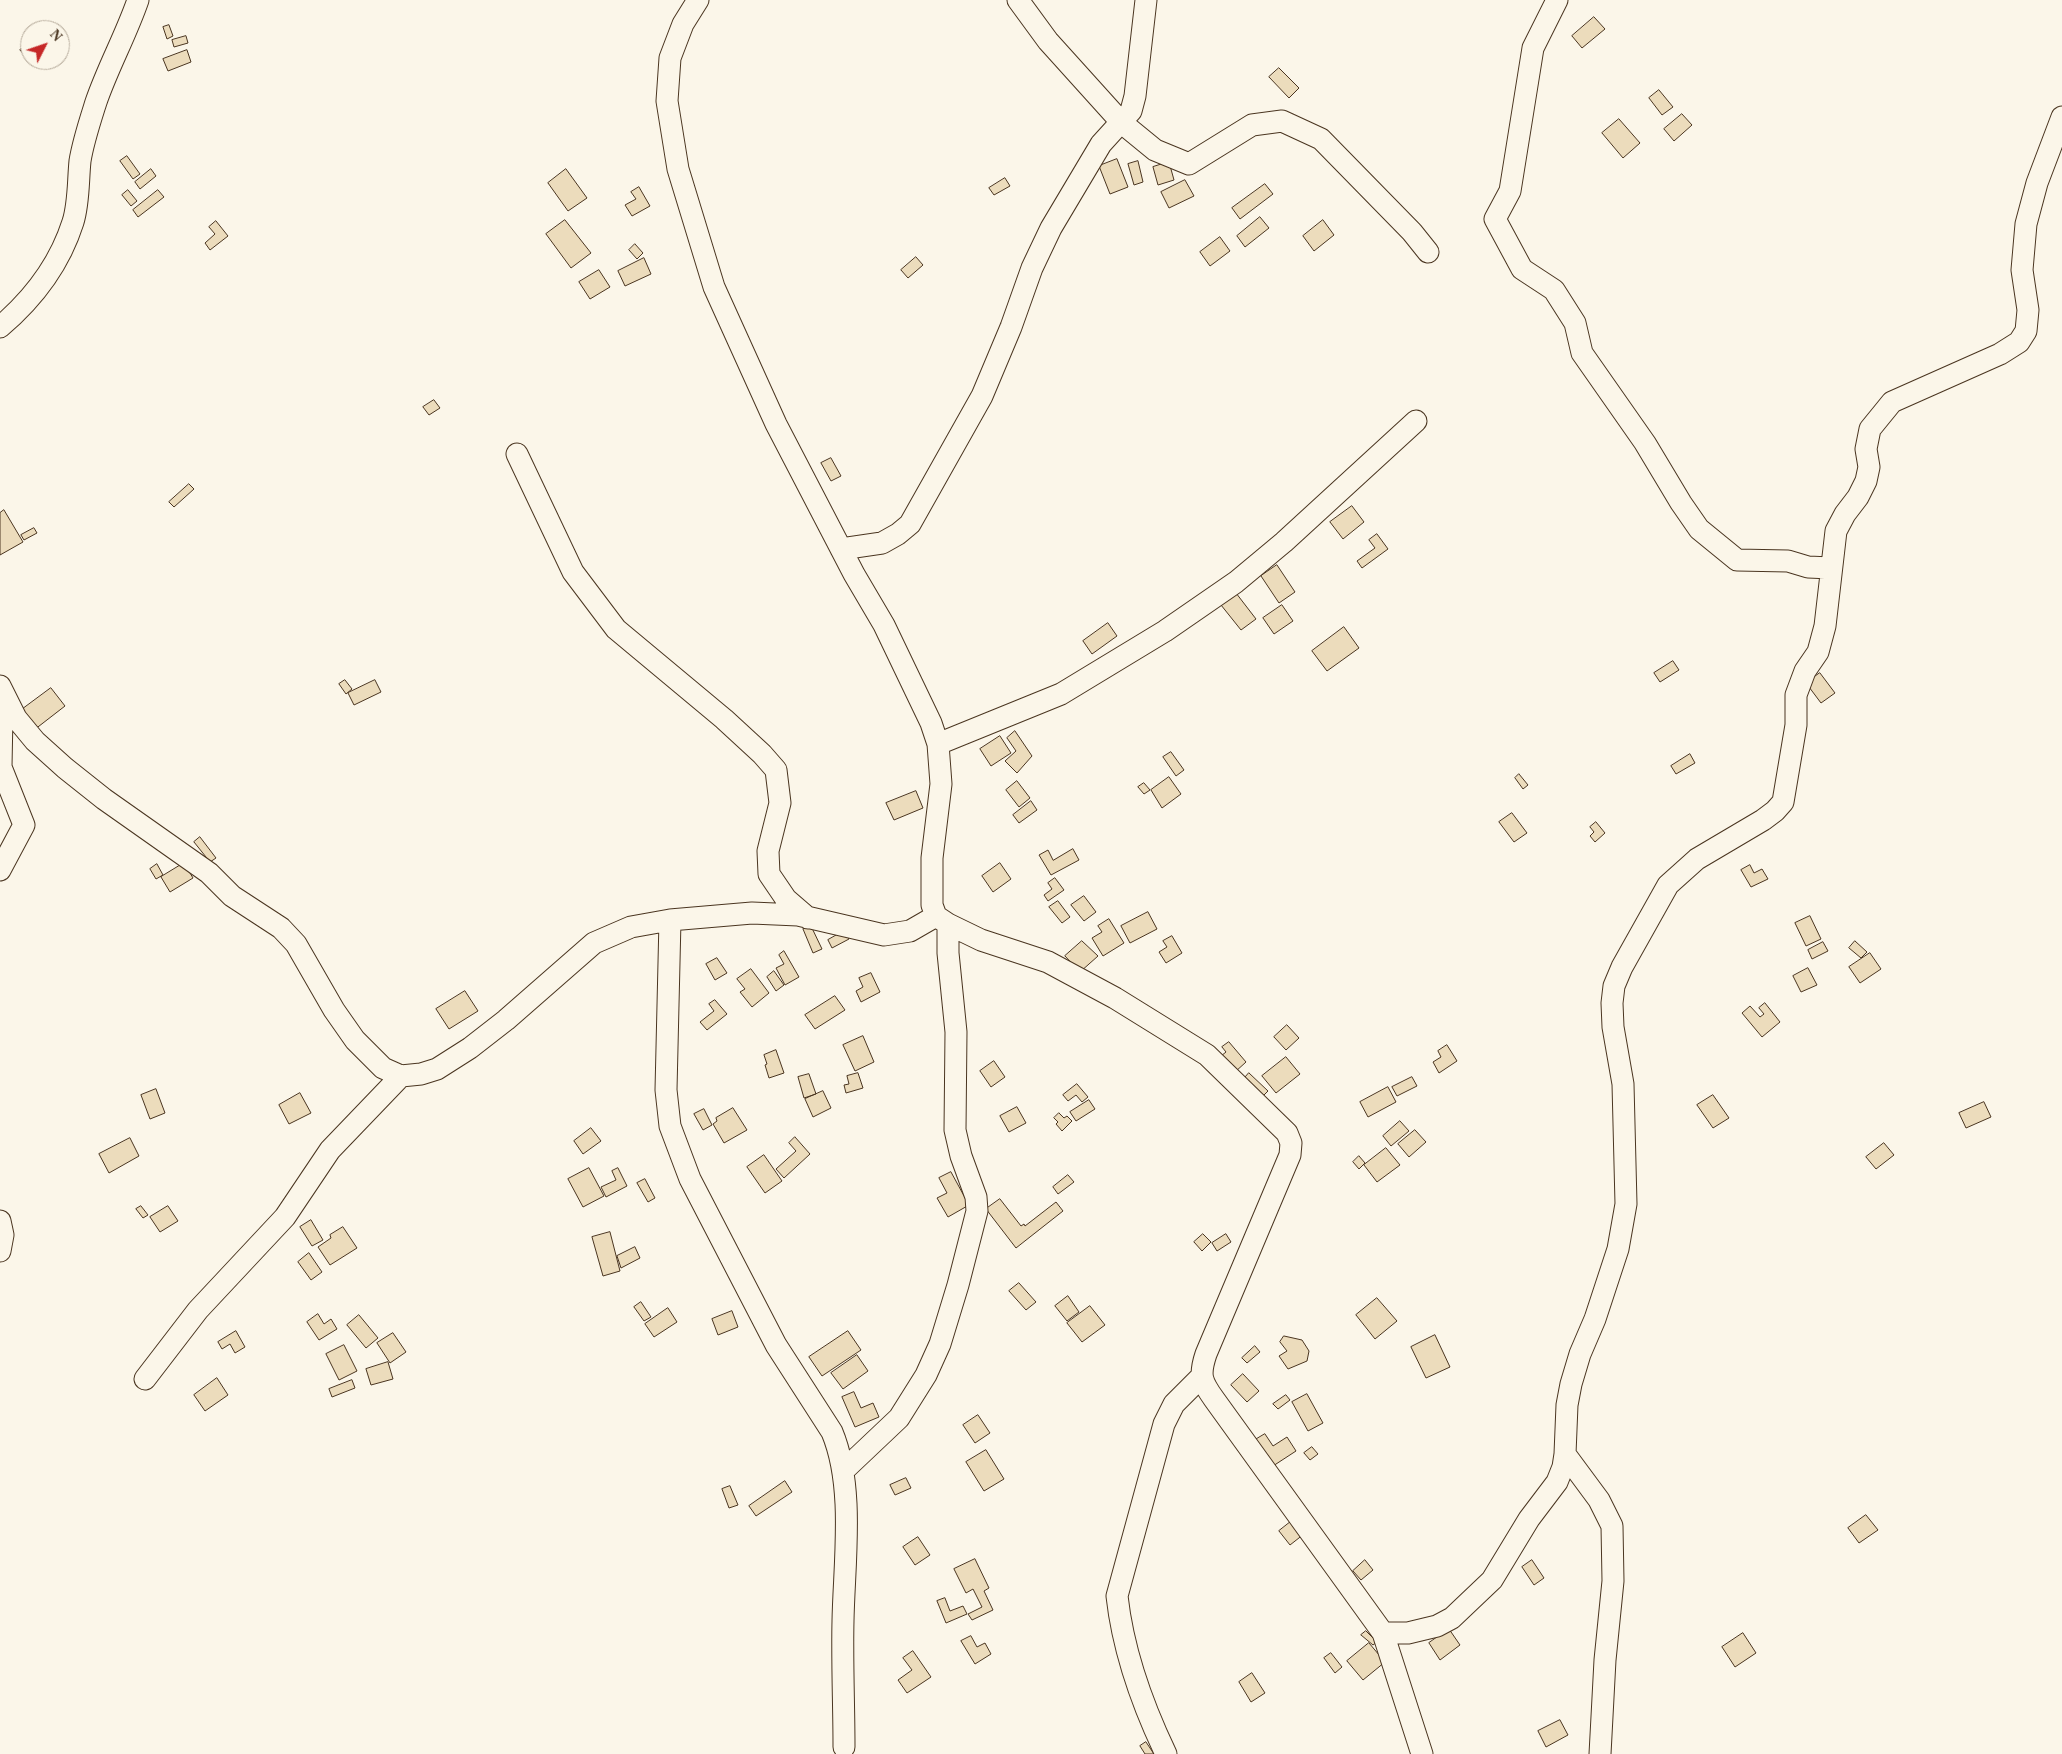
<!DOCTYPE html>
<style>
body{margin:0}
#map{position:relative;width:2062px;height:1754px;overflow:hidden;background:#fbf6e9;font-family:Georgia,serif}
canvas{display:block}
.north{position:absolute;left:20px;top:20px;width:50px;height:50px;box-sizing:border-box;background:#fbf6e9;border:1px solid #b4a999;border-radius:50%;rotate:49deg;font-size:14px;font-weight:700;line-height:20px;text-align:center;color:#4a3520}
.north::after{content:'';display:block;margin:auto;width:18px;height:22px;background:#c62828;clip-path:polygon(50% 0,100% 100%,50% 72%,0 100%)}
</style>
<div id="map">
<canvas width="2062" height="1754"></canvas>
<div class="north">N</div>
</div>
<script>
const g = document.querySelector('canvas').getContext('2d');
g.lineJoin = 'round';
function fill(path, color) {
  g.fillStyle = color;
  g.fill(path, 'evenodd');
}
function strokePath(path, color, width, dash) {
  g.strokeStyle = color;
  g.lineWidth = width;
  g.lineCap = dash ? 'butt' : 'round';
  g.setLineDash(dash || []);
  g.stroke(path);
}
const building = new Path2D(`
 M 1594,17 L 1605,29 L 1582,48 L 1572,36 Z
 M 169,25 L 173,36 L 167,39 L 163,27 Z
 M 186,36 L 188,43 L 174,47 L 172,40 Z
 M 30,42 L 30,54 L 26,57 L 20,50 Z
 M 187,50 L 191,62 L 168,71 L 163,59 Z
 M 1279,68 L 1299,88 L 1289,98 L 1269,77 Z
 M 1659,90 L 1673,107 L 1662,115 L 1649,98 Z
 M 1682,114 L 1692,125 L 1674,141 L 1664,129 Z
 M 1619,119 L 1640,143 L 1623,158 L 1602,133 Z
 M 127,156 L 140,174 L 133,179 L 120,161 Z
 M 1117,159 L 1128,187 L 1110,194 L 1099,166 Z
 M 1138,161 L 1143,182 L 1134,185 L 1128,164 Z
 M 1169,162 L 1174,180 L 1158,185 L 1153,167 Z
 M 151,169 L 156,176 L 140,189 L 135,182 Z
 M 566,169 L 587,198 L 568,211 L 548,183 Z
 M 1005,178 L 1010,186 L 994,195 L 989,188 Z
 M 1185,180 L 1194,196 L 1169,208 L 1161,192 Z
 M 1265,184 L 1273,194 L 1240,219 L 1232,208 Z
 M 639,187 L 650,206 L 632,216 L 625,205 L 636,199 L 631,192 Z
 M 128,190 L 137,201 L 131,206 L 122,195 Z
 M 158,190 L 164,197 L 138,217 L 133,210 Z
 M 1260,217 L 1269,228 L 1245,247 L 1237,236 Z
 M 565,220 L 591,253 L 571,268 L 546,234 Z
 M 1323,220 L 1334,235 L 1314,251 L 1303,236 Z
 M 216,221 L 228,236 L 210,250 L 205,243 L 215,234 L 209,227 Z
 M 1220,237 L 1230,251 L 1210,266 L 1200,252 Z
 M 635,244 L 643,253 L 637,259 L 629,250 Z
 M 916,257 L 923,265 L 908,278 L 901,270 Z
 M 644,258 L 651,274 L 625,286 L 618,271 Z
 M 599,270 L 610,287 L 590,299 L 579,282 Z
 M 434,400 L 440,408 L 429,415 L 423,407 Z
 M 831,458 L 841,476 L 831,481 L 821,463 Z
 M 189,484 L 194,489 L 174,507 L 169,502 Z
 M 1352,506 L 1364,522 L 1343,539 L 1330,522 Z
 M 4,510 L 23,542 L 0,555 L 0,513 Z
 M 34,528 L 37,533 L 24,540 L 21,535 Z
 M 1377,534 L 1388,549 L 1362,568 L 1357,561 L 1375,548 L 1369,540 Z
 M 1277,565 L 1295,592 L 1279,603 L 1261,576 Z
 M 1236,593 L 1256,619 L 1241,630 L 1221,605 Z
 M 1282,605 L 1293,621 L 1274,634 L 1263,618 Z
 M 1108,623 L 1117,636 L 1092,654 L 1083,641 Z
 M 1344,627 L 1359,648 L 1327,671 L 1312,651 Z
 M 1673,661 L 1679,670 L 1660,682 L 1654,673 Z
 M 1820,673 L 1835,693 L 1821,703 L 1806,683 Z
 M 345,680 L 352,689 L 346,694 L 339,684 Z
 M 375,680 L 381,692 L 354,705 L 348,693 Z
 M 51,688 L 65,706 L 34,730 L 20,711 Z
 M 1015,731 L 1032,756 L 1017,773 L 1005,761 L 1016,751 L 1007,738 Z
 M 1000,736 L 1011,753 L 991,766 L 980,749 Z
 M 1171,752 L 1184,770 L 1176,776 L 1163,757 Z
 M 1690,754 L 1695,763 L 1676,774 L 1671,766 Z
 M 1519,774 L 1528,785 L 1523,789 L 1515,778 Z
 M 1169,777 L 1181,794 L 1162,808 L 1151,790 Z
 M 1017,781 L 1030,798 L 1019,807 L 1006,790 Z
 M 1144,783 L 1150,790 L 1144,794 L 1138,787 Z
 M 916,791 L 923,808 L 894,820 L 886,803 Z
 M 1031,801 L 1037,810 L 1019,823 L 1013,815 Z
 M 1512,813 L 1527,833 L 1514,842 L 1499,822 Z
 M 1596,822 L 1605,833 L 1595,842 L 1590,836 L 1594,832 L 1590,827 Z
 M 200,837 L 216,858 L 210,862 L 194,842 Z
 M 1073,849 L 1079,860 L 1051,875 L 1039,855 L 1048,850 L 1053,860 Z
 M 184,863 L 193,878 L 170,892 L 161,877 Z
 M 1000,863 L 1011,879 L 993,892 L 982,876 Z
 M 157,864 L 163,875 L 156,879 L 150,869 Z
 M 1750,865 L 1754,873 L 1762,869 L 1768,879 L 1751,887 L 1741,870 Z
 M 1055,878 L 1064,890 L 1048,901 L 1044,895 L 1052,889 L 1048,883 Z
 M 1084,896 L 1096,912 L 1084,921 L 1071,905 Z
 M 1058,901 L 1070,917 L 1062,923 L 1049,907 Z
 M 1148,912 L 1157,929 L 1130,943 L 1121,926 Z
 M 1810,916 L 1821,939 L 1806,946 L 1795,923 Z
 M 1109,919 L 1124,943 L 1103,956 L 1092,938 L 1102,932 L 1098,926 Z
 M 811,926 L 822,949 L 813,953 L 803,929 Z
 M 844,931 L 849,939 L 832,948 L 828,940 Z
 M 1172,936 L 1182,953 L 1166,963 L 1159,952 L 1167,947 L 1163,941 Z
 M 1082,941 L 1098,956 L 1080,972 L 1065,956 Z
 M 1855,941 L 1867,952 L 1861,958 L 1849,948 Z
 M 1823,942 L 1828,951 L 1812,959 L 1808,950 Z
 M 784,951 L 799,977 L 785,985 L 776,968 L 784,964 L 779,955 Z
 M 1870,953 L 1881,969 L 1860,983 L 1849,967 Z
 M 717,958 L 727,973 L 715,980 L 706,964 Z
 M 1808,968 L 1817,985 L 1801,992 L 1793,976 Z
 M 751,969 L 769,993 L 752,1007 L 740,992 L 745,989 L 737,979 Z
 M 774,971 L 784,985 L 776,991 L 767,977 Z
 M 871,973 L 880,992 L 861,1002 L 856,991 L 863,987 L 859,978 Z
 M 465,991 L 478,1011 L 449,1029 L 436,1009 Z
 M 835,996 L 845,1010 L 815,1029 L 805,1015 Z
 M 715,1000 L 727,1014 L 707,1030 L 700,1022 L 714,1011 L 709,1004 Z
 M 1765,1003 L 1780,1022 L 1762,1037 L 1742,1013 L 1750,1006 L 1760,1017 L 1764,1014 L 1759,1008 Z
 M 1287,1025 L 1299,1038 L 1286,1050 L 1274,1037 Z
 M 863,1036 L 874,1062 L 855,1071 L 843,1045 Z
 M 1229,1042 L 1246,1062 L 1235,1072 L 1221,1056 L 1226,1052 L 1222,1047 Z
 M 1447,1045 L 1457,1061 L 1439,1073 L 1433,1062 L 1441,1057 L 1438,1051 Z
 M 776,1050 L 784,1073 L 769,1078 L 765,1065 L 767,1064 L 764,1055 Z
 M 1286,1057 L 1300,1074 L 1276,1093 L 1262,1076 Z
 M 994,1061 L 1005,1077 L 991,1087 L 980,1071 Z
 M 858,1073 L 863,1088 L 846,1093 L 844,1085 L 849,1084 L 847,1076 Z
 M 1249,1073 L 1268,1091 L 1260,1099 L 1242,1081 Z
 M 809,1074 L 816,1094 L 804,1098 L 798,1077 Z
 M 1412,1077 L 1417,1086 L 1397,1096 L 1392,1087 Z
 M 1077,1084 L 1088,1097 L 1082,1102 L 1076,1095 L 1068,1101 L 1063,1095 Z
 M 1388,1087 L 1396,1102 L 1368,1117 L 1360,1102 Z
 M 156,1089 L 165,1113 L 150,1119 L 141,1095 Z
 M 823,1091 L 831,1108 L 813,1117 L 805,1099 Z
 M 300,1093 L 311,1113 L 289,1124 L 279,1105 Z
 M 1713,1095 L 1729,1118 L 1713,1128 L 1697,1105 Z
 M 1089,1100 L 1095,1109 L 1076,1121 L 1070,1112 Z
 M 1984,1102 L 1991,1117 L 1966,1128 L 1959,1113 Z
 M 1017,1107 L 1026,1123 L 1009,1132 L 1000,1116 Z
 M 733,1108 L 747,1130 L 724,1143 L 713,1124 L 717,1121 L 716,1118 Z
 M 704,1109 L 712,1125 L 703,1130 L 694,1114 Z
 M 1059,1113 L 1064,1118 L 1067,1116 L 1072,1121 L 1062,1131 L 1056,1124 L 1058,1122 L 1054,1118 Z
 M 1400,1121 L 1409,1131 L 1391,1146 L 1383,1136 Z
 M 591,1128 L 601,1141 L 583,1154 L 574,1141 Z
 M 1415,1130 L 1426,1142 L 1409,1157 L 1398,1144 Z
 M 795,1137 L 810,1154 L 784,1178 L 776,1169 L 796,1151 L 789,1143 Z
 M 130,1138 L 139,1156 L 109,1173 L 99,1154 Z
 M 1884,1143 L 1894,1155 L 1876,1169 L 1866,1157 Z
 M 1386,1148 L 1400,1165 L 1377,1182 L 1364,1165 Z
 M 764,1155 L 782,1181 L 765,1193 L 747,1167 Z
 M 1359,1156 L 1365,1163 L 1359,1169 L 1353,1162 Z
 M 589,1168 L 604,1196 L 583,1207 L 568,1179 Z
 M 618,1168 L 627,1186 L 606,1197 L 601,1187 L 616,1180 L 612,1171 Z
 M 951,1172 L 969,1205 L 948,1217 L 937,1198 L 947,1193 L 939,1178 Z
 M 1068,1175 L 1074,1182 L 1058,1194 L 1053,1187 Z
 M 645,1179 L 655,1198 L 648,1202 L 637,1183 Z
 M 1000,1199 L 1021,1226 L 1024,1224 L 1025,1226 L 1056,1202 L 1063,1211 L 1016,1248 L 986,1209 Z
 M 141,1206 L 148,1215 L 143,1218 L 136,1209 Z
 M 168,1206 L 178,1221 L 160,1232 L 150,1217 Z
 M 311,1220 L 323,1240 L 312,1246 L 300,1227 Z
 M 343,1227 L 357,1248 L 330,1265 L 318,1247 L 331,1238 L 330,1235 Z
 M 610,1232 L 620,1271 L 603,1276 L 592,1237 Z
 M 1203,1234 L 1211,1242 L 1202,1251 L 1194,1242 Z
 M 1226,1234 L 1231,1242 L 1217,1251 L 1212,1243 Z
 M 635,1247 L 640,1258 L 621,1268 L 617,1256 Z
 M 309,1253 L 322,1272 L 311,1280 L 298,1262 Z
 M 1019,1283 L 1036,1302 L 1026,1310 L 1009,1291 Z
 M 1068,1296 L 1079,1312 L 1067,1321 L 1055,1306 Z
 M 1377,1298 L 1397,1321 L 1375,1339 L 1356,1315 Z
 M 641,1302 L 651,1317 L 644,1321 L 634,1307 Z
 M 1090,1306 L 1105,1325 L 1082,1342 L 1067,1323 Z
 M 668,1308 L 677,1322 L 654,1337 L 645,1324 Z
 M 732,1311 L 738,1327 L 718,1335 L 712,1319 Z
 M 318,1314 L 324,1324 L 331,1319 L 337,1329 L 319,1340 L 307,1322 Z
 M 359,1315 L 378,1338 L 366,1348 L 347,1325 Z
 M 236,1331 L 245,1347 L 235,1353 L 230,1344 L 222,1349 L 218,1342 Z
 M 848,1331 L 861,1350 L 822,1376 L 809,1357 Z
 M 393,1333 L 406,1352 L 390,1363 L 377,1343 Z
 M 1435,1335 L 1450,1367 L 1426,1378 L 1411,1347 Z
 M 1284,1336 L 1302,1340 L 1309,1351 L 1307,1361 L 1288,1369 L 1279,1356 L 1287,1351 L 1280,1342 Z
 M 344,1345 L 357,1371 L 339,1380 L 326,1354 Z
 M 1255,1346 L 1260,1352 L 1247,1363 L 1242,1358 Z
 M 857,1355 L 868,1371 L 843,1389 L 831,1373 Z
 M 388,1362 L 393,1379 L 371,1385 L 366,1369 Z
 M 1243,1374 L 1259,1391 L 1247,1402 L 1231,1385 Z
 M 217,1378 L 228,1395 L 205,1411 L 194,1395 Z
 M 352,1380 L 355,1388 L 332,1397 L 329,1389 Z
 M 854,1392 L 861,1408 L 873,1403 L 879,1417 L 855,1427 L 842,1397 Z
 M 1307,1394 L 1323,1423 L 1308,1431 L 1292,1402 Z
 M 1286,1395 L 1290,1400 L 1278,1409 L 1273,1404 Z
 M 978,1415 L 990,1433 L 975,1443 L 963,1425 Z
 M 1265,1434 L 1273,1446 L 1287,1437 L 1296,1451 L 1273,1466 L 1255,1440 Z
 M 1312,1447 L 1318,1454 L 1310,1460 L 1304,1453 Z
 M 986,1450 L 1004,1479 L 984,1491 L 966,1462 Z
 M 906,1478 L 911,1488 L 895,1495 L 890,1485 Z
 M 785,1481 L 792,1492 L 756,1516 L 749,1506 Z
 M 730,1486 L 738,1505 L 729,1508 L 722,1489 Z
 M 1866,1515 L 1878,1530 L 1859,1543 L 1848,1528 Z
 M 1293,1520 L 1304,1534 L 1290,1545 L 1279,1531 Z
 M 918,1537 L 930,1555 L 915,1565 L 903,1547 Z
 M 975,1559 L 989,1588 L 984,1591 L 993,1610 L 972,1620 L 968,1614 L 982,1607 L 973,1589 L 966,1593 L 954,1569 Z
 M 1365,1560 L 1373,1570 L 1361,1580 L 1353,1571 Z
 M 1532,1560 L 1544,1578 L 1534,1585 L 1522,1567 Z
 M 945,1598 L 950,1611 L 963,1606 L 967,1614 L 946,1623 L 937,1601 Z
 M 1449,1629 L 1460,1645 L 1440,1660 L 1429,1643 Z
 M 1366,1631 L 1377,1642 L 1373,1645 L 1361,1635 Z
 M 1743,1633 L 1756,1653 L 1735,1667 L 1722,1647 Z
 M 971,1636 L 977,1647 L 985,1643 L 991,1654 L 975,1664 L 961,1641 Z
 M 1369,1643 L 1385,1662 L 1363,1680 L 1347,1661 Z
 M 913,1651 L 931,1677 L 907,1693 L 898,1680 L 912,1670 L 903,1658 Z
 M 1331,1653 L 1342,1667 L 1335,1673 L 1324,1658 Z
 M 1252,1673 L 1265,1693 L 1251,1702 L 1239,1682 Z
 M 1560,1720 L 1568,1735 L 1546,1747 L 1538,1731 Z
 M 1146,1742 L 1154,1754 L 1145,1754 L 1140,1746 Z`);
const minor = new Path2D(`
 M 698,0 L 683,24 L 670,58 L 667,101 L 678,169 L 714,287 L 776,424 L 854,574 L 884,625 L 931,723 L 938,744 L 941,784 L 932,858 L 932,905 L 936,916 L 948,924 L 981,940 L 1048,962 L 1115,998 L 1207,1055 L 1287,1133 L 1291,1143 L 1290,1155 L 1206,1354 C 1199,1375 1201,1381 1214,1399 L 1383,1633 L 1422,1754
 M 1018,0 L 1048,41 L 1122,123 L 1155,150 L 1189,164 L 1252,125 L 1282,121 L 1321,139 L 1412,232 L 1428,252
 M 1557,0 L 1533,48 L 1510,191 L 1495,219 L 1522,269 L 1554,290 L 1575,323 L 1582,353 L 1645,443 L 1681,503 L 1699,529 L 1737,560 L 1788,561 L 1808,567 L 1831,568
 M 0,327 C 33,299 60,263 73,222 C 79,203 78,181 80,161 C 83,142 90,121 96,102 C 108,67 126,35 138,0
 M 517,454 L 573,572 L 616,629 L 724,719 L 762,754 L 776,770 L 780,803 L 768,851 L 769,874 L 786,899 L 808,918
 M 841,549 L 882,543 L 898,534 L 910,524 L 982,396 L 1011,327 L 1032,268 L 1051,228 L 1101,144 L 1131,111 L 1135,96 L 1146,0
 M 0,686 L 16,718 L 35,741 L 65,768 L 104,799 L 209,873 L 232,896 L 281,928 L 296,944 L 334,1010 L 355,1040 L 383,1068 L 401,1076 L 421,1074 L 437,1069 L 470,1048 L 506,1020 L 594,943 L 631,927 L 670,920 L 752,913 L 798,915 L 884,935 L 910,931 L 936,916
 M 938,744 L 1061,694 L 1165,631 L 1236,582 L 1284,542 L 1416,421
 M 0,870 L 24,825 L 1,767 L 2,715 L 9,705
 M 670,920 L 666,1090 L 670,1126 L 690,1179 L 776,1345 L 832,1432 C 855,1487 844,1563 843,1621 C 842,1663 844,1705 844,1747
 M 0,1221 L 3,1235 L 0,1251
 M 145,1379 L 198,1310 L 285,1217 L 330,1150 L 401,1076
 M 1565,1454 L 1599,1500 L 1612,1526 L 1613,1581 L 1605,1660 L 1600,1754
 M 843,1471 L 899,1418 L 926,1375 L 940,1344 L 958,1285 L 977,1211 L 976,1197 L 961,1156 L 955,1130 L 956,1032 L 948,953 L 948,924
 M 1383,1633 L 1408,1633 L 1437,1626 L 1452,1618 L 1492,1580 L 1529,1519 L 1557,1482 L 1563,1467 L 1565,1454 L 1567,1405 L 1571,1384 L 1580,1354 L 1595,1319 L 1618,1249 L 1626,1204 L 1623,1084 L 1613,1027 L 1612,1003 L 1614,986 L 1622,967 L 1668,885 L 1697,859 L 1763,820 L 1775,811 L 1783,802 L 1796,725 L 1796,695 L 1805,671 L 1818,652 L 1825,626 L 1836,531 L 1845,514 L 1858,497 L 1866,481 L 1869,467 L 1866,449 L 1870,429 L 1892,402 L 2000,354 L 2019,342 L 2026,331 L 2028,310 L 2022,270 L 2026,224 L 2037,183 L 2062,117
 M 1166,1754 C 1142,1704 1123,1650 1117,1596 L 1164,1424 L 1174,1404 L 1201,1377`);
fill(building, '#ecdcbc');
strokePath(building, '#4a3520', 1);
strokePath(minor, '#4a3520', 23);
strokePath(minor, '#fbf6e9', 21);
</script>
